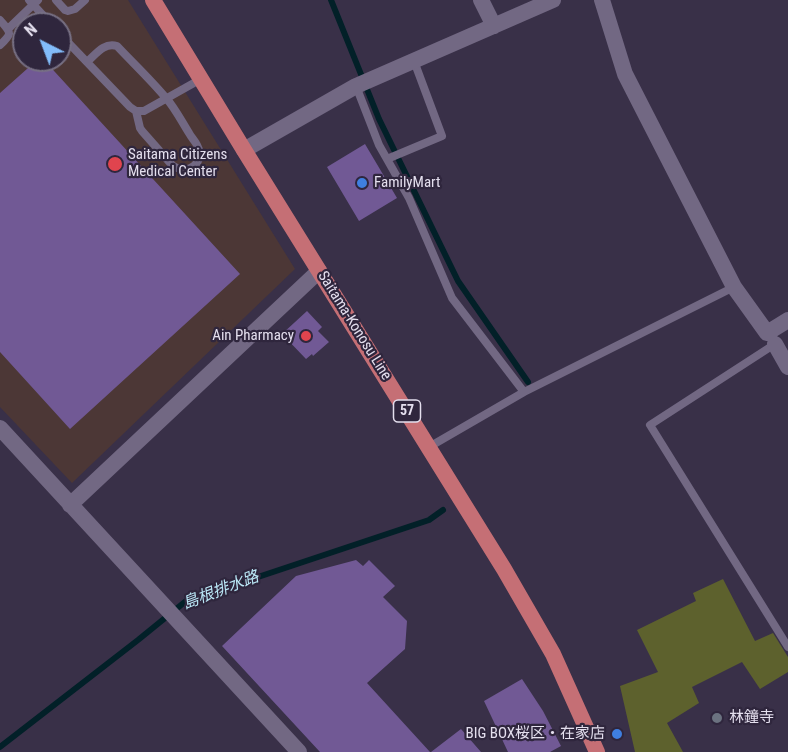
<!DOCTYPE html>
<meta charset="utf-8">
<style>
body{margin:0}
#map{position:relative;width:788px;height:752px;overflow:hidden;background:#393048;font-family:"Roboto Condensed",sans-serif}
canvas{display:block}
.north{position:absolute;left:12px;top:12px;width:60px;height:60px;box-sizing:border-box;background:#2f263d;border:2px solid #777084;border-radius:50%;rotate:318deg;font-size:16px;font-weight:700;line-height:24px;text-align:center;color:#e4dfee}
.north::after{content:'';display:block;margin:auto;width:21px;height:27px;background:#82bcfa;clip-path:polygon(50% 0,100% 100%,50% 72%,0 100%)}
</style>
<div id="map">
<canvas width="788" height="752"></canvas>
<div class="north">N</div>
</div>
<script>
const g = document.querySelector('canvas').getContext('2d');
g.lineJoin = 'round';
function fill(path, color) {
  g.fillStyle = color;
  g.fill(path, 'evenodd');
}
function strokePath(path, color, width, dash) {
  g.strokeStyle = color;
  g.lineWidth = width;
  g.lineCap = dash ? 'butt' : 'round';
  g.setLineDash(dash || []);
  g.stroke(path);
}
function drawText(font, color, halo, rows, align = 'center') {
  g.font = font + ' "Roboto Condensed","Noto Sans JP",sans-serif';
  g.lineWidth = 4.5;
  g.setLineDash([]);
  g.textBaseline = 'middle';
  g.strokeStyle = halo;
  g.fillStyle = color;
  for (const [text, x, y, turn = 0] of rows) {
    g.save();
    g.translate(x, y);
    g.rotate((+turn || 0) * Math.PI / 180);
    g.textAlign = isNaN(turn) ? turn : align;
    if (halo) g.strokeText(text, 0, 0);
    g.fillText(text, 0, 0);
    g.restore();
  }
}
const medical = new Path2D(`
 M 0,0 L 128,0 L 295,269 L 72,483 L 0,407 ZM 24,24 L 60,24 L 60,60 L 24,60 Z`);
const green = new Path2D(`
 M 723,579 L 755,641 L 773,633 L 788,657 L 788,672 L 760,689 L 742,662 L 692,687 L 699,703 L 667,723 L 683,752 L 635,752 L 620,686 L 658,672 L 637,630 L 696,601 L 693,593 Z`);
const stream = new Path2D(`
 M 331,0 L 379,119 L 458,281 L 528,382
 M 0,747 L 138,640 L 186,601 L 429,520 L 443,510`);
const building = new Path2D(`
 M 37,60 L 44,60 L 240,274 L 70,429 L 0,352 L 0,93 Z
 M 365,144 L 397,198 L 359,221 L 327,167 Z
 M 307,311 L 322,327 L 318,331 L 329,342 L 313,356 L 312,354 L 306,359 L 282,334 Z
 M 356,560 L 363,566 L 369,560 L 395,586 L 383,597 L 407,621 L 405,649 L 367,683 L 430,752 L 320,752 L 222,646 L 296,576 Z
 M 522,679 L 543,711 L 561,746 L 550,752 L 508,752 L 484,701 Z
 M 461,729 L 481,752 L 431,752 Z`);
const service = new Path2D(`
 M 29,0 L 51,24
 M 56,0 L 65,10 L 68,11 L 75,9 L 85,0
 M 0,20 C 11,33 13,33 0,45
 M 8,29 L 38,0
 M 60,34 L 130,107 L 136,111 L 144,111 L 201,79
 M 87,62 C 96,54 104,42 117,46 C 133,63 151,80 166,98 C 175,108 182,122 189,133 C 191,137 195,141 197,145 C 207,162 187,177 172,165 L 142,131 L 140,128 L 136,111
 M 356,86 L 379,145 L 409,198 L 452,298 L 524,392
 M 387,159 L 442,136 L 414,61
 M 774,342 L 775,344 L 650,425 L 788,647
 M 429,447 L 524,392 L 734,287`);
const minor = new Path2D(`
 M 481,0 L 494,26
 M 602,0 L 625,74 L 734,287 L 767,333 L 788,320
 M 244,150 L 356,86 L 553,0
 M 775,344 L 788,367
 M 0,428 L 299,752
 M 70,505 L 319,271`);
const primary = new Path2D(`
 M 153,0 L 244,150 L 504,569 L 553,654 L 597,752`);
const markers = [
 [115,164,8,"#e0444e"],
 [362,183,6,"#3f7fe0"],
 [306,336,6,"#e0444e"],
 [717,718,6,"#6b7280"],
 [617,734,6,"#3f7fe0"]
];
const shields = [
 [407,411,27]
];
const shieldNames = [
 ["57",407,411]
];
const poiNames = [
 ["Saitama Citizens",128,155],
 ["Medical Center",128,172],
 ["FamilyMart",374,183],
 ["Ain Pharmacy",294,336,"right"],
 ["林鐘寺",729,718],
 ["BIG BOX桜区・在家店",605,734,"right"]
];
const streetNames = [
 ["Saitama-Konosu Line",354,326,58]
];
const waterNames = [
 ["島根排水路",221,591,-21]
];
fill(medical, '#4c3736');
fill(green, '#5d612d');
strokePath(stream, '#022028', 6);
fill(building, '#715995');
strokePath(service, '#726883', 8);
strokePath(minor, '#726883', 16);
strokePath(primary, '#c56f75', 16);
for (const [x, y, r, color] of markers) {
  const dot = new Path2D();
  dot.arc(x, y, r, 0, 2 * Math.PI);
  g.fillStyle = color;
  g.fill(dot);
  strokePath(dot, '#2f263d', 2);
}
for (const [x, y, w] of shields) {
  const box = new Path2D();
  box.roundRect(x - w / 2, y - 11, w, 22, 4.5);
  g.fillStyle = '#2f263d';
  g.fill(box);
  strokePath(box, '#e4dfee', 1.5);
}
drawText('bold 14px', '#e4dfee', null, shieldNames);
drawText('15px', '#e4dfee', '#2f263d', poiNames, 'left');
drawText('15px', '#e4dfee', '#2f263d', streetNames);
drawText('italic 16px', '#bbe8f7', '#2f263d', waterNames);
</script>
